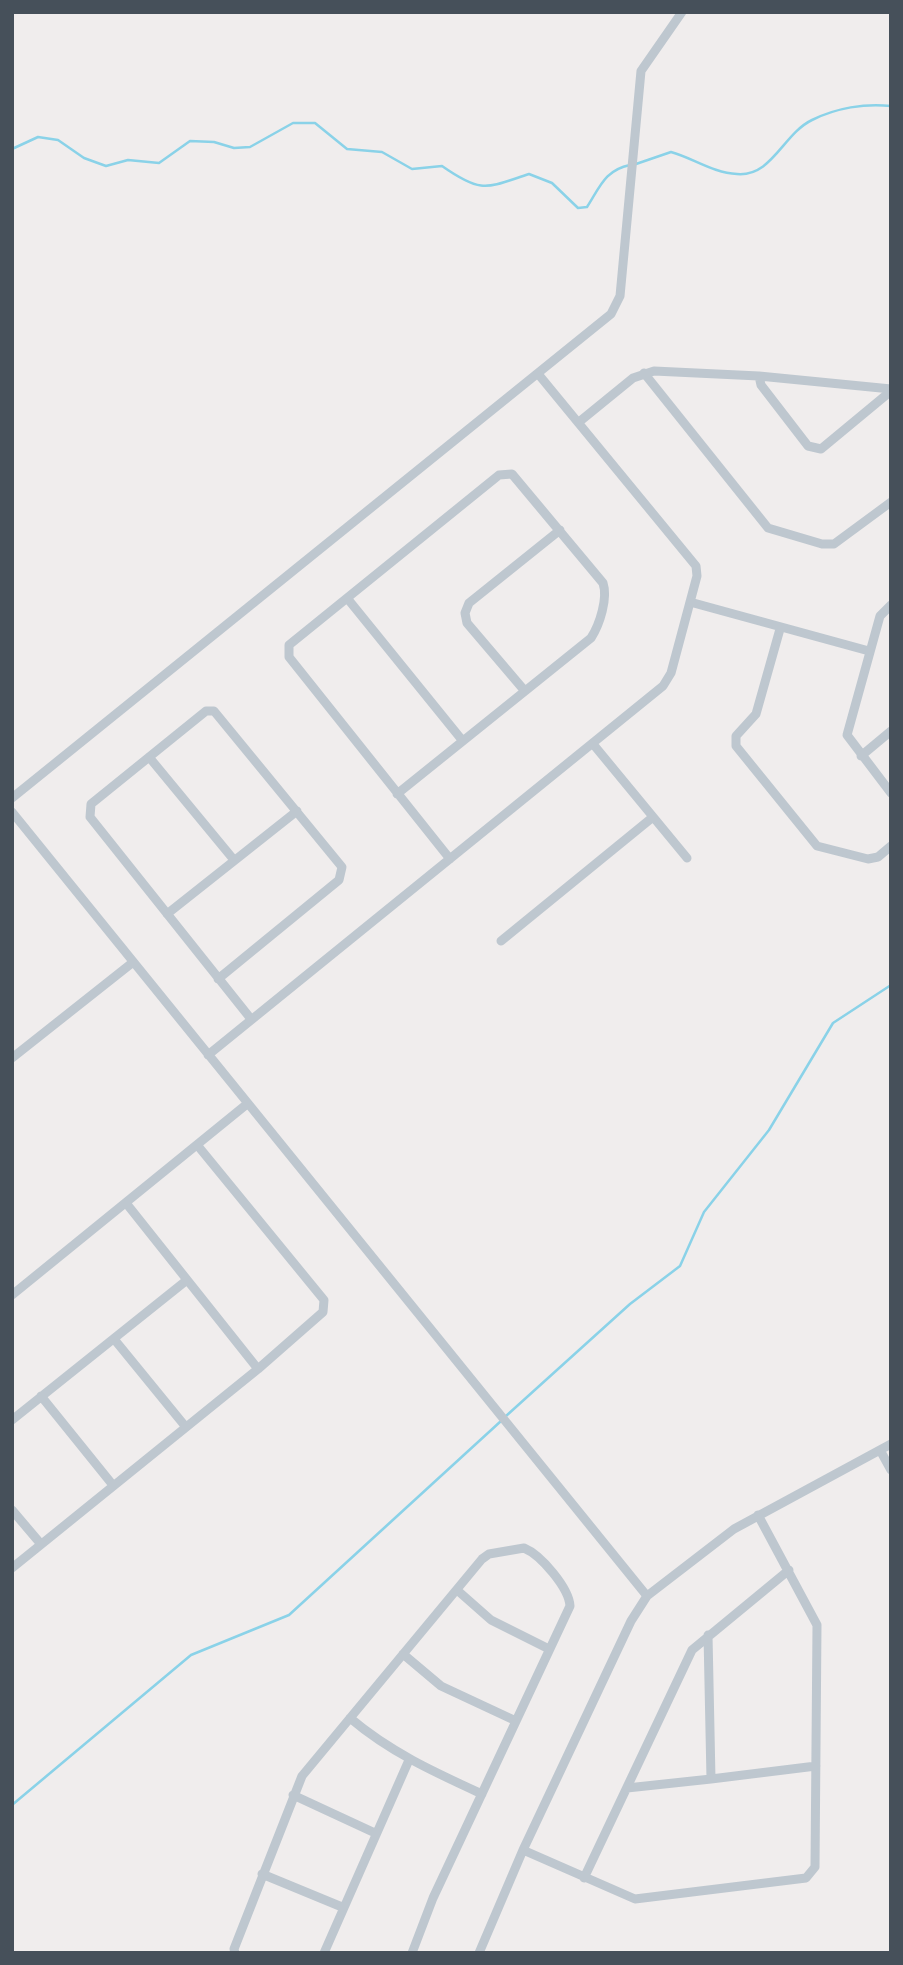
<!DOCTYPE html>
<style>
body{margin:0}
#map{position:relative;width:903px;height:1965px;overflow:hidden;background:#f0eded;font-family:Jost,sans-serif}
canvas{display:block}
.frame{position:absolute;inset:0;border:14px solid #46505a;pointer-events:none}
</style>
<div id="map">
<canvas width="903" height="1965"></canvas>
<div class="frame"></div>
</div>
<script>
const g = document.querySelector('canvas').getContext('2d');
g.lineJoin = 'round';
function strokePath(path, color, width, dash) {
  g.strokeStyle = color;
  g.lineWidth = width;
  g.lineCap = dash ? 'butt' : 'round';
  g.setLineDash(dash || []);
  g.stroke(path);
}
const stream = new Path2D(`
 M 12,149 L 38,137 L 58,140 L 84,158 L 106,166 L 128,160 L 159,163 L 190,141 L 214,142 L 234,148 L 250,147 L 293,123 L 315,123 L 347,149 L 382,152 L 412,169 L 442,166 C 482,194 486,188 529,174 L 552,183 L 578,208 L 587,207 C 600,187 605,170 630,165
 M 636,164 L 671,152 C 693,158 713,173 737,174 C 772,177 783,134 812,120 C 836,108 865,103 891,106
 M 506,1416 L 630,1304 L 680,1266 L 704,1212 L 769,1130 L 833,1023 L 891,985
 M 12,1805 L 191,1655 L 289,1615 L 501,1421`);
const street = new Path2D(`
 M 644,373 L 768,528 L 822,544 L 834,544 L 891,502
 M 759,376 L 761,385 L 808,446 L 821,449 L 891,391
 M 579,422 L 633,378 L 654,371 L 759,376 L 891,389
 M 347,598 L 462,740
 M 690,602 L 869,651
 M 891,605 L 880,616 L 847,735 L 891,793
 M 780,629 L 756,714 L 736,736 L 736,746 L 817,846 L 868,859 L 878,857 L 891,846
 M 524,690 L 467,623 L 465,613 L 469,603 L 560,530
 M 593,744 L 687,858
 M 861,756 L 891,731
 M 149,757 L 234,860
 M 397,794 L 591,638 C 600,624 608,598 603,583 L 512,474 L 499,475 L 289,645 L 289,657 L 450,859
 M 12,798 L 611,314 L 620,296 L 641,71 L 682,12
 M 12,812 L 647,1596
 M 167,914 L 297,811
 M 501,941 L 653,817
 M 218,979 L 339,880 L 342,867 L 214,711 L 206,711 L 91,804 L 90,817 L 251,1019
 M 208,1055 L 663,686 L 671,673 L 697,576 L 696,566 L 539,375
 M 12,1058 L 132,963
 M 126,1203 L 258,1369
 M 12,1295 L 247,1104
 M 114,1339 L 185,1426
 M 41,1396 L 112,1484
 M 12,1420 L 187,1280
 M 880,1450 L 891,1470
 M 12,1510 L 40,1543
 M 12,1568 L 258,1369 L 323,1312 L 324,1300 L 198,1146
 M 457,1590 L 491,1620 L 549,1649
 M 403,1654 L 441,1686 L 516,1721
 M 350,1718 C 390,1752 434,1772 482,1794
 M 711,1779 L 816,1766
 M 627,1788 L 711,1779 L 708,1635
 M 293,1795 L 375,1833
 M 523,1850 L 635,1899 L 806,1878 L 815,1867 L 817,1625 L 758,1515
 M 262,1874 L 342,1907
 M 584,1878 L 692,1650 L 789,1570
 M 235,1953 L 234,1949 L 302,1776 L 482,1559 L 489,1554 L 524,1548 C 541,1555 569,1588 570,1606 L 433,1898 L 412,1953
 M 324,1953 L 409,1760
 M 479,1953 L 523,1850 L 631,1621 L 647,1596 L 734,1529 L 891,1444`);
strokePath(stream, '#8ad2e8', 2.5);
strokePath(street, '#bec7cf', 9);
</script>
